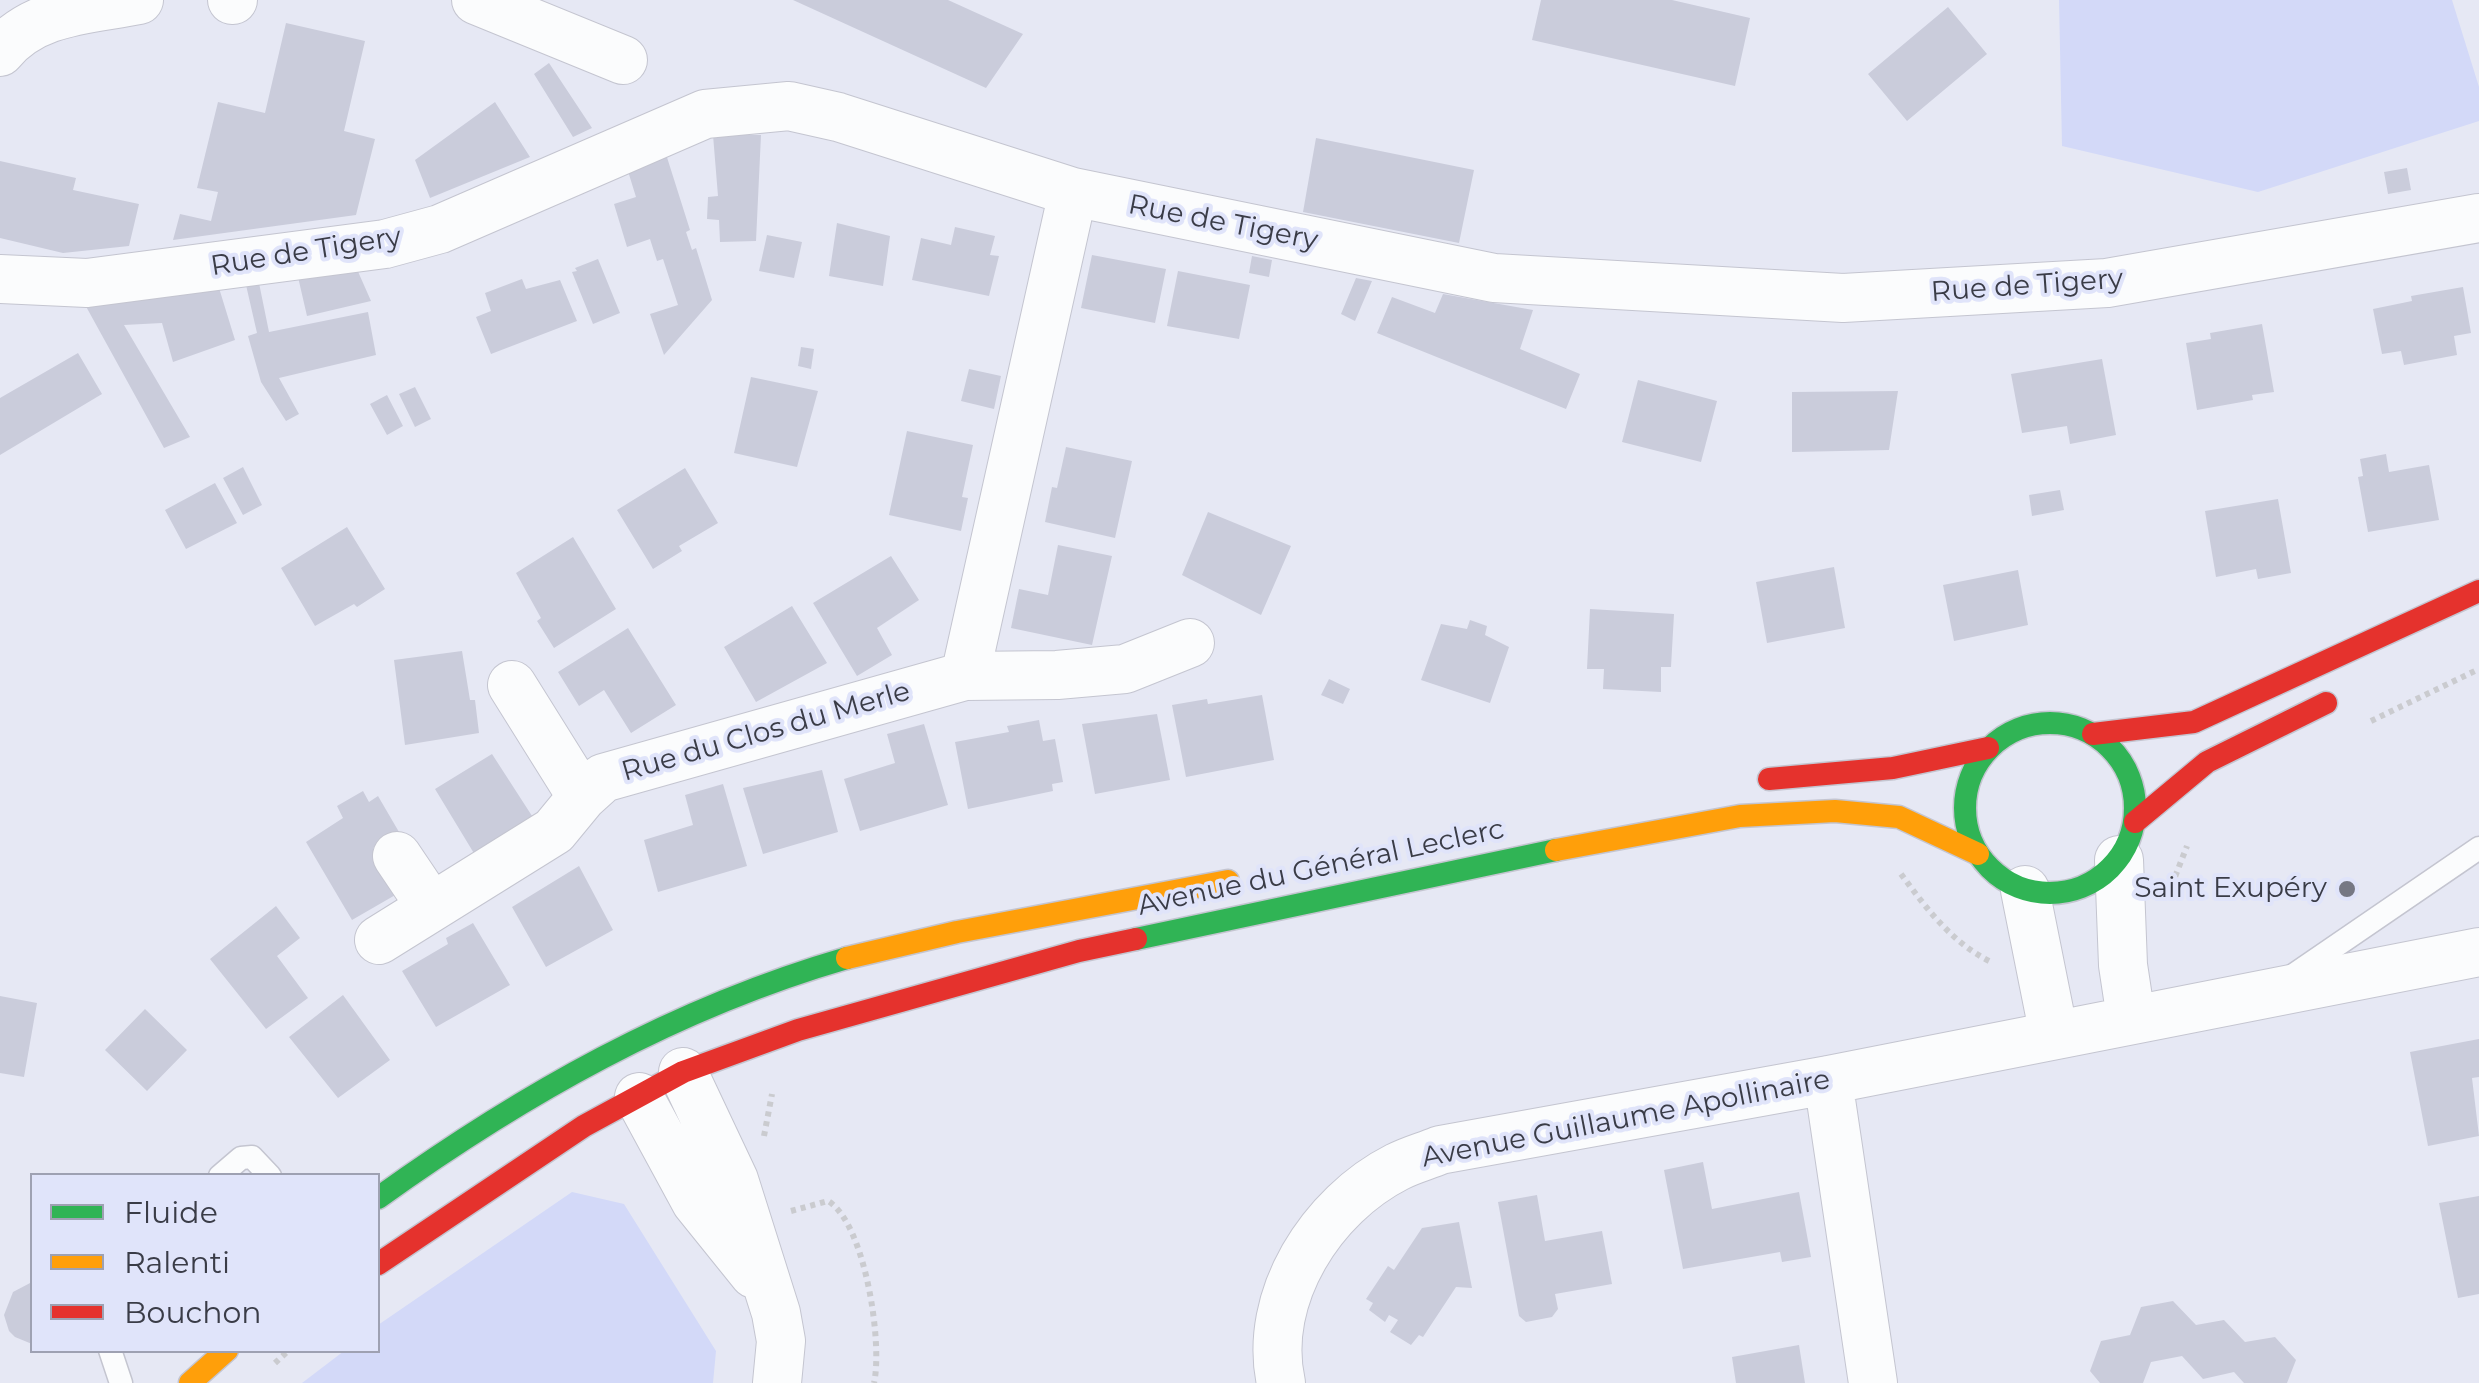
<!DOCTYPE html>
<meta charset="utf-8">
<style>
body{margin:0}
#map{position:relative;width:2479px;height:1383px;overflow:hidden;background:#e6e8f4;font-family:Montserrat,sans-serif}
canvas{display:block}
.legend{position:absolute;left:30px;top:1173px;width:350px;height:180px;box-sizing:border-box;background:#e0e4fa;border:2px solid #9ea1b2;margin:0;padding:12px 18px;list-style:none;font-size:30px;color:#3a3c47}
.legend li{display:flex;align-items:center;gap:20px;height:50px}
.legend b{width:50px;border:2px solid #9ea1b2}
</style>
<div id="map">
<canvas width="2479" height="1383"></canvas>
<ul class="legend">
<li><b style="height:12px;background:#30b455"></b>Fluide</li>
<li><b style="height:12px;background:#ff9f0a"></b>Ralenti</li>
<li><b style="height:12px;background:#e5322d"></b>Bouchon</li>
</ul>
</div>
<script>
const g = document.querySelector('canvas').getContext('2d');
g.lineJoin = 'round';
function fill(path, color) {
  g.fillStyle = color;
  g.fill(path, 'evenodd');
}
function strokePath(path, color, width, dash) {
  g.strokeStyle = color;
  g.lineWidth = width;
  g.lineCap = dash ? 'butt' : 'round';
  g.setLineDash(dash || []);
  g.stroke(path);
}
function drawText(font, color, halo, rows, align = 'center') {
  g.font = font + ' Montserrat,sans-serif';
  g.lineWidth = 8;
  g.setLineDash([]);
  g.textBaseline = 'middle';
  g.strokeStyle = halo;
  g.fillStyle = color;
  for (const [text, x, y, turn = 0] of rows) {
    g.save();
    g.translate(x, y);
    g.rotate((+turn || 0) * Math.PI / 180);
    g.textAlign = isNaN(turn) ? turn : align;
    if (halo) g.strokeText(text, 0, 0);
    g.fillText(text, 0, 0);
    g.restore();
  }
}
const green = new Path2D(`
 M 2059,0 L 2452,0 L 2479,87 L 2479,121 L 2258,192 L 2062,146 Z
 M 572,1192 L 624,1204 L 716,1351 L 713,1383 L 302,1383 L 344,1351 L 378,1350 L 378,1325 Z`);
const building = new Path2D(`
 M 793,0 L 948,0 L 1023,34 L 986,88 Z
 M 1541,0 L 1672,0 L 1750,18 L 1735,86 L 1532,40 Z
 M 1948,7 L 1987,54 L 1907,121 L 1868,74 Z
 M 286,23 L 365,41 L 344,131 L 375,139 L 356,215 L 173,240 L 180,214 L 211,221 L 218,192 L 197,188 L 218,102 L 265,113 Z
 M 549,63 L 592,128 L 573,137 L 534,74 Z
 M 495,102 L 530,157 L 430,198 L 415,160 Z
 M 713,135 L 761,135 L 756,241 L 720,242 L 719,220 L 707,219 L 708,197 L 718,196 Z
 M 1316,138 L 1474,170 L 1459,243 L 1303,212 Z
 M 665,151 L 690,230 L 686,232 L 692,250 L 696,248 L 712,300 L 664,355 L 650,314 L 678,305 L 663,259 L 657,261 L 650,239 L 627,247 L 614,204 L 636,197 L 627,168 Z
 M 0,161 L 76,178 L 73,190 L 139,204 L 129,246 L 63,253 L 0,238 Z
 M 2407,168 L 2411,190 L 2388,194 L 2384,172 Z
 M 837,223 L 890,236 L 883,286 L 829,276 Z
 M 955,227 L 995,236 L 990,255 L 999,256 L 989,296 L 912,280 L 921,238 L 951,245 Z
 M 767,235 L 802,242 L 794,278 L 759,271 Z
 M 1092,255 L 1166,269 L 1155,323 L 1081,308 Z
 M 1252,256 L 1272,260 L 1269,277 L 1249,273 Z
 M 598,259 L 620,313 L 593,324 L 572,272 L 577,271 L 575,268 Z
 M 356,267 L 371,301 L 307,316 L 298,277 Z
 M 1178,271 L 1250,285 L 1239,339 L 1167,326 Z
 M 1356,278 L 1372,281 L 1355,321 L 1341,314 Z
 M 522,279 L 526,289 L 560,280 L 577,321 L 491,354 L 476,317 L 491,311 L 485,293 Z
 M 259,283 L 269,332 L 368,312 L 376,355 L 279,378 L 299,414 L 286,421 L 261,382 L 248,336 L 257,333 L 246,285 Z
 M 2463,287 L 2471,333 L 2454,336 L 2457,355 L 2404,365 L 2401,351 L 2382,354 L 2373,309 L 2412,301 L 2411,296 Z
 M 219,288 L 235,340 L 173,362 L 162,323 L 124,325 L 190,437 L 164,448 L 83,301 Z
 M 1443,294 L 1533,310 L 1520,349 L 1580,374 L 1566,409 L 1377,333 L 1392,297 L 1435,313 Z
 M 2262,324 L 2274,392 L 2252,395 L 2253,400 L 2197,410 L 2186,343 L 2211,339 L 2210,333 Z
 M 801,347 L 814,349 L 811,369 L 798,366 Z
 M 78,353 L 102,394 L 0,455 L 0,398 Z
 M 2102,359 L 2116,435 L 2070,444 L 2067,426 L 2022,433 L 2011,374 Z
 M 969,369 L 1001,376 L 994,409 L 961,401 Z
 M 751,377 L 818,391 L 797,467 L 734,453 Z
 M 1638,380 L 1717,401 L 1701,462 L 1622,442 Z
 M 415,387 L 431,419 L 415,427 L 399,394 Z
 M 1898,391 L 1889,450 L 1792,452 L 1792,392 Z
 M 387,395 L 403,426 L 387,435 L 370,404 Z
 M 907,431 L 973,445 L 962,497 L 968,498 L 961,531 L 889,515 Z
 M 1066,447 L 1132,461 L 1115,538 L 1045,522 L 1052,487 L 1057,488 Z
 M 2386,454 L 2389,472 L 2429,465 L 2439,520 L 2368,532 L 2358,477 L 2363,476 L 2360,459 Z
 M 243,467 L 262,505 L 243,515 L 223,478 Z
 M 685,468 L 718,523 L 679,546 L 682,551 L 653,569 L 617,510 Z
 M 215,483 L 237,523 L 186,549 L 165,510 Z
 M 2060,490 L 2064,510 L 2032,516 L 2029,495 Z
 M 2278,499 L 2291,573 L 2258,579 L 2256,569 L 2216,577 L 2205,511 Z
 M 1208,512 L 1291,546 L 1261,615 L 1182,575 Z
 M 347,527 L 385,589 L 357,607 L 354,604 L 315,626 L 281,568 Z
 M 573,537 L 616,609 L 554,648 L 537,621 L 541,618 L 516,573 Z
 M 1058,545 L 1112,556 L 1092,645 L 1011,628 L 1019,589 L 1048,595 Z
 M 891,556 L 919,600 L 877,628 L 892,655 L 857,676 L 813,603 Z
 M 1834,567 L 1845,628 L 1767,643 L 1756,582 Z
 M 2018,570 L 2028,625 L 1954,641 L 1943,585 Z
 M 792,606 L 827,663 L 756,702 L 724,647 Z
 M 1590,609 L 1674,614 L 1671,667 L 1661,667 L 1661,692 L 1603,689 L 1604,669 L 1587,669 Z
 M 1470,620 L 1487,626 L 1485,635 L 1509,647 L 1490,703 L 1421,680 L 1441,624 L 1467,629 Z
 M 628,628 L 676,705 L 631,733 L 604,690 L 579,706 L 558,672 Z
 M 462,651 L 470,700 L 475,700 L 479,733 L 405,745 L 394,660 Z
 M 1329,679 L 1350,689 L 1343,704 L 1321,695 Z
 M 1262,695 L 1274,760 L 1186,777 L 1172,705 L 1207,699 L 1208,704 Z
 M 1157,714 L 1170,780 L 1095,794 L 1082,724 Z
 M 1039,720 L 1043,741 L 1055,739 L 1063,782 L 1052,784 L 1053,791 L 968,809 L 955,742 L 1009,732 L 1007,726 Z
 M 924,724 L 948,805 L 860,831 L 844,779 L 895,763 L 887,734 Z
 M 492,754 L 534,819 L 475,855 L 435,789 Z
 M 822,770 L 838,832 L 763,854 L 743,788 Z
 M 723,784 L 747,866 L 658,892 L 644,840 L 693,825 L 685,795 Z
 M 363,791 L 369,802 L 378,796 L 399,832 L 373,848 L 397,894 L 352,920 L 306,842 L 343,818 L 337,806 Z
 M 579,866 L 613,930 L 546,967 L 512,907 Z
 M 2350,879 L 2357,889 L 2343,898 L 2336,888 Z
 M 276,906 L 300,938 L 277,956 L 308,998 L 266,1029 L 210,959 Z
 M 473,923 L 510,985 L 436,1027 L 402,971 L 448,944 L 446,938 Z
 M 343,995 L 390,1060 L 338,1098 L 289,1037 Z
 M 0,996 L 37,1003 L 24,1077 L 0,1073 Z
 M 145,1009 L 187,1050 L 147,1091 L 105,1050 Z
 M 2479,1039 L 2479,1077 L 2472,1078 L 2479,1136 L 2428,1146 L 2410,1052 Z
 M 1703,1162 L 1712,1209 L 1799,1192 L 1811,1257 L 1782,1262 L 1780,1252 L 1683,1269 L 1664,1170 Z
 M 1537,1195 L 1545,1241 L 1602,1231 L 1612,1284 L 1555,1294 L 1558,1309 L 1552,1317 L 1526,1322 L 1519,1316 L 1498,1202 Z
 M 2479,1196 L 2479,1294 L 2458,1298 L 2439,1203 Z
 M 1459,1222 L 1472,1288 L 1456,1287 L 1423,1337 L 1419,1335 L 1411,1345 L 1390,1332 L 1398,1320 L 1389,1315 L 1385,1322 L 1369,1310 L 1373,1303 L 1366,1299 L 1388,1266 L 1394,1270 L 1422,1228 Z
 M 32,1282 L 32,1344 L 15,1337 L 9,1331 L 4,1315 L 13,1292 Z
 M 2173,1301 L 2196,1325 L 2224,1320 L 2245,1342 L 2275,1337 L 2296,1360 L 2287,1383 L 2244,1383 L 2234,1372 L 2203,1379 L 2182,1356 L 2151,1362 L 2143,1383 L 2100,1383 L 2090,1371 L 2101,1341 L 2130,1335 L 2141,1307 Z
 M 1799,1345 L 1805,1383 L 1736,1383 L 1732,1357 Z`);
const path = new Path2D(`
 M 2371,721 L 2479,669
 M 1901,874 C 1926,908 1952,943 1991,962
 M 2168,895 L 2187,846
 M 764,1136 L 772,1094
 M 791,1211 L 828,1201 C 865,1223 883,1343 874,1383
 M 275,1363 L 289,1350`);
const lane = new Path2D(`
 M 2292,976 L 2479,848
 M 220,1176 L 241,1158 L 252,1157 L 270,1176
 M 110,1350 L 121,1383`);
const street = new Path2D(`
 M 232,0 L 233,0
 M 476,0 L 623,60
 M 0,52 C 34,10 89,10 139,0
 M 0,279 L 87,283 L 385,244 L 440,229 L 705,114 L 789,106 L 838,117 L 1073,192 L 1494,278 L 1843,298 L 2107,283 L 2479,218
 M 965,676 L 1057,675 L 1125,669 L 1190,643
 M 512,685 L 582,797
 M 397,856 L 430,905
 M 2119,860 L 2123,965 L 2131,1018
 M 2025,890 L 2054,1035
 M 379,940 L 554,831 L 582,797 L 603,778 L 965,676 L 1073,192
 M 683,1072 L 734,1180 L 776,1313 L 781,1341 L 777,1383
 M 1828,1080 L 1873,1383
 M 639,1097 L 696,1202 L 754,1274
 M 1281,1383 C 1262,1297 1322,1205 1397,1167 C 1410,1160 1426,1156 1440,1150 L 1828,1080 L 2479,952`);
const fast = new Path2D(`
 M1965 808a85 85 0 1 1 170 0a85 85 0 1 1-170 0Z
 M 1136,939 L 1556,850
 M 378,1198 C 523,1094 675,1008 847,958`);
const slow = new Path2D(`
 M 1556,850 L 1740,816 L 1835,811 L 1899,817 L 1978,854
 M 847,958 L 957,932 L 1228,881
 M 190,1383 L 227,1350`);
const jam = new Path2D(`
 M 2093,734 L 2194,722 L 2479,591
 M 1769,779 L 1893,768 L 1988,748
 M 2135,822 L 2207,762 L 2326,703
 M 378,1264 L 584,1126 L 683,1072 L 798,1030 L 1079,951 L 1136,939`);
const markers = [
 [2347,889,10,"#767884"]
];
const streetNames = [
 ["Rue de Tigery",1223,223,11],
 ["Rue de Tigery",306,252,-9],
 ["Rue de Tigery",2027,286,-4],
 ["Rue du Clos du Merle",766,732,-16],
 ["Avenue du Général Leclerc",1321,868,-12],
 ["Avenue Guillaume Apollinaire",1626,1119,-11]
];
const poiNames = [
 ["Saint Exupéry",2327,889]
];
fill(green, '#d3d9f8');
fill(building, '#caccdb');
strokePath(lane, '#c4c5d0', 25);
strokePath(street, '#c4c5d0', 50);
strokePath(fast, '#c4c5d0', 25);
strokePath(slow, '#c4c5d0', 25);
strokePath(jam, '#c4c5d0', 25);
strokePath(path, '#cacbcf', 6, [5, 5]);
strokePath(lane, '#fbfcfd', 22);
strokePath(street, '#fbfcfd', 48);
strokePath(fast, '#30b455', 22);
strokePath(slow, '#ff9f0a', 22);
strokePath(jam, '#e5322d', 22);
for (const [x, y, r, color] of markers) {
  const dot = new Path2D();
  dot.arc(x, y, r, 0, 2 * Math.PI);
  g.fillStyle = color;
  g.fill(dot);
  strokePath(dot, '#e0e4fa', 4);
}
drawText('28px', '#3a3c47', '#e0e4fa', streetNames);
drawText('28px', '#3a3c47', '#e0e4fa', poiNames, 'right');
</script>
